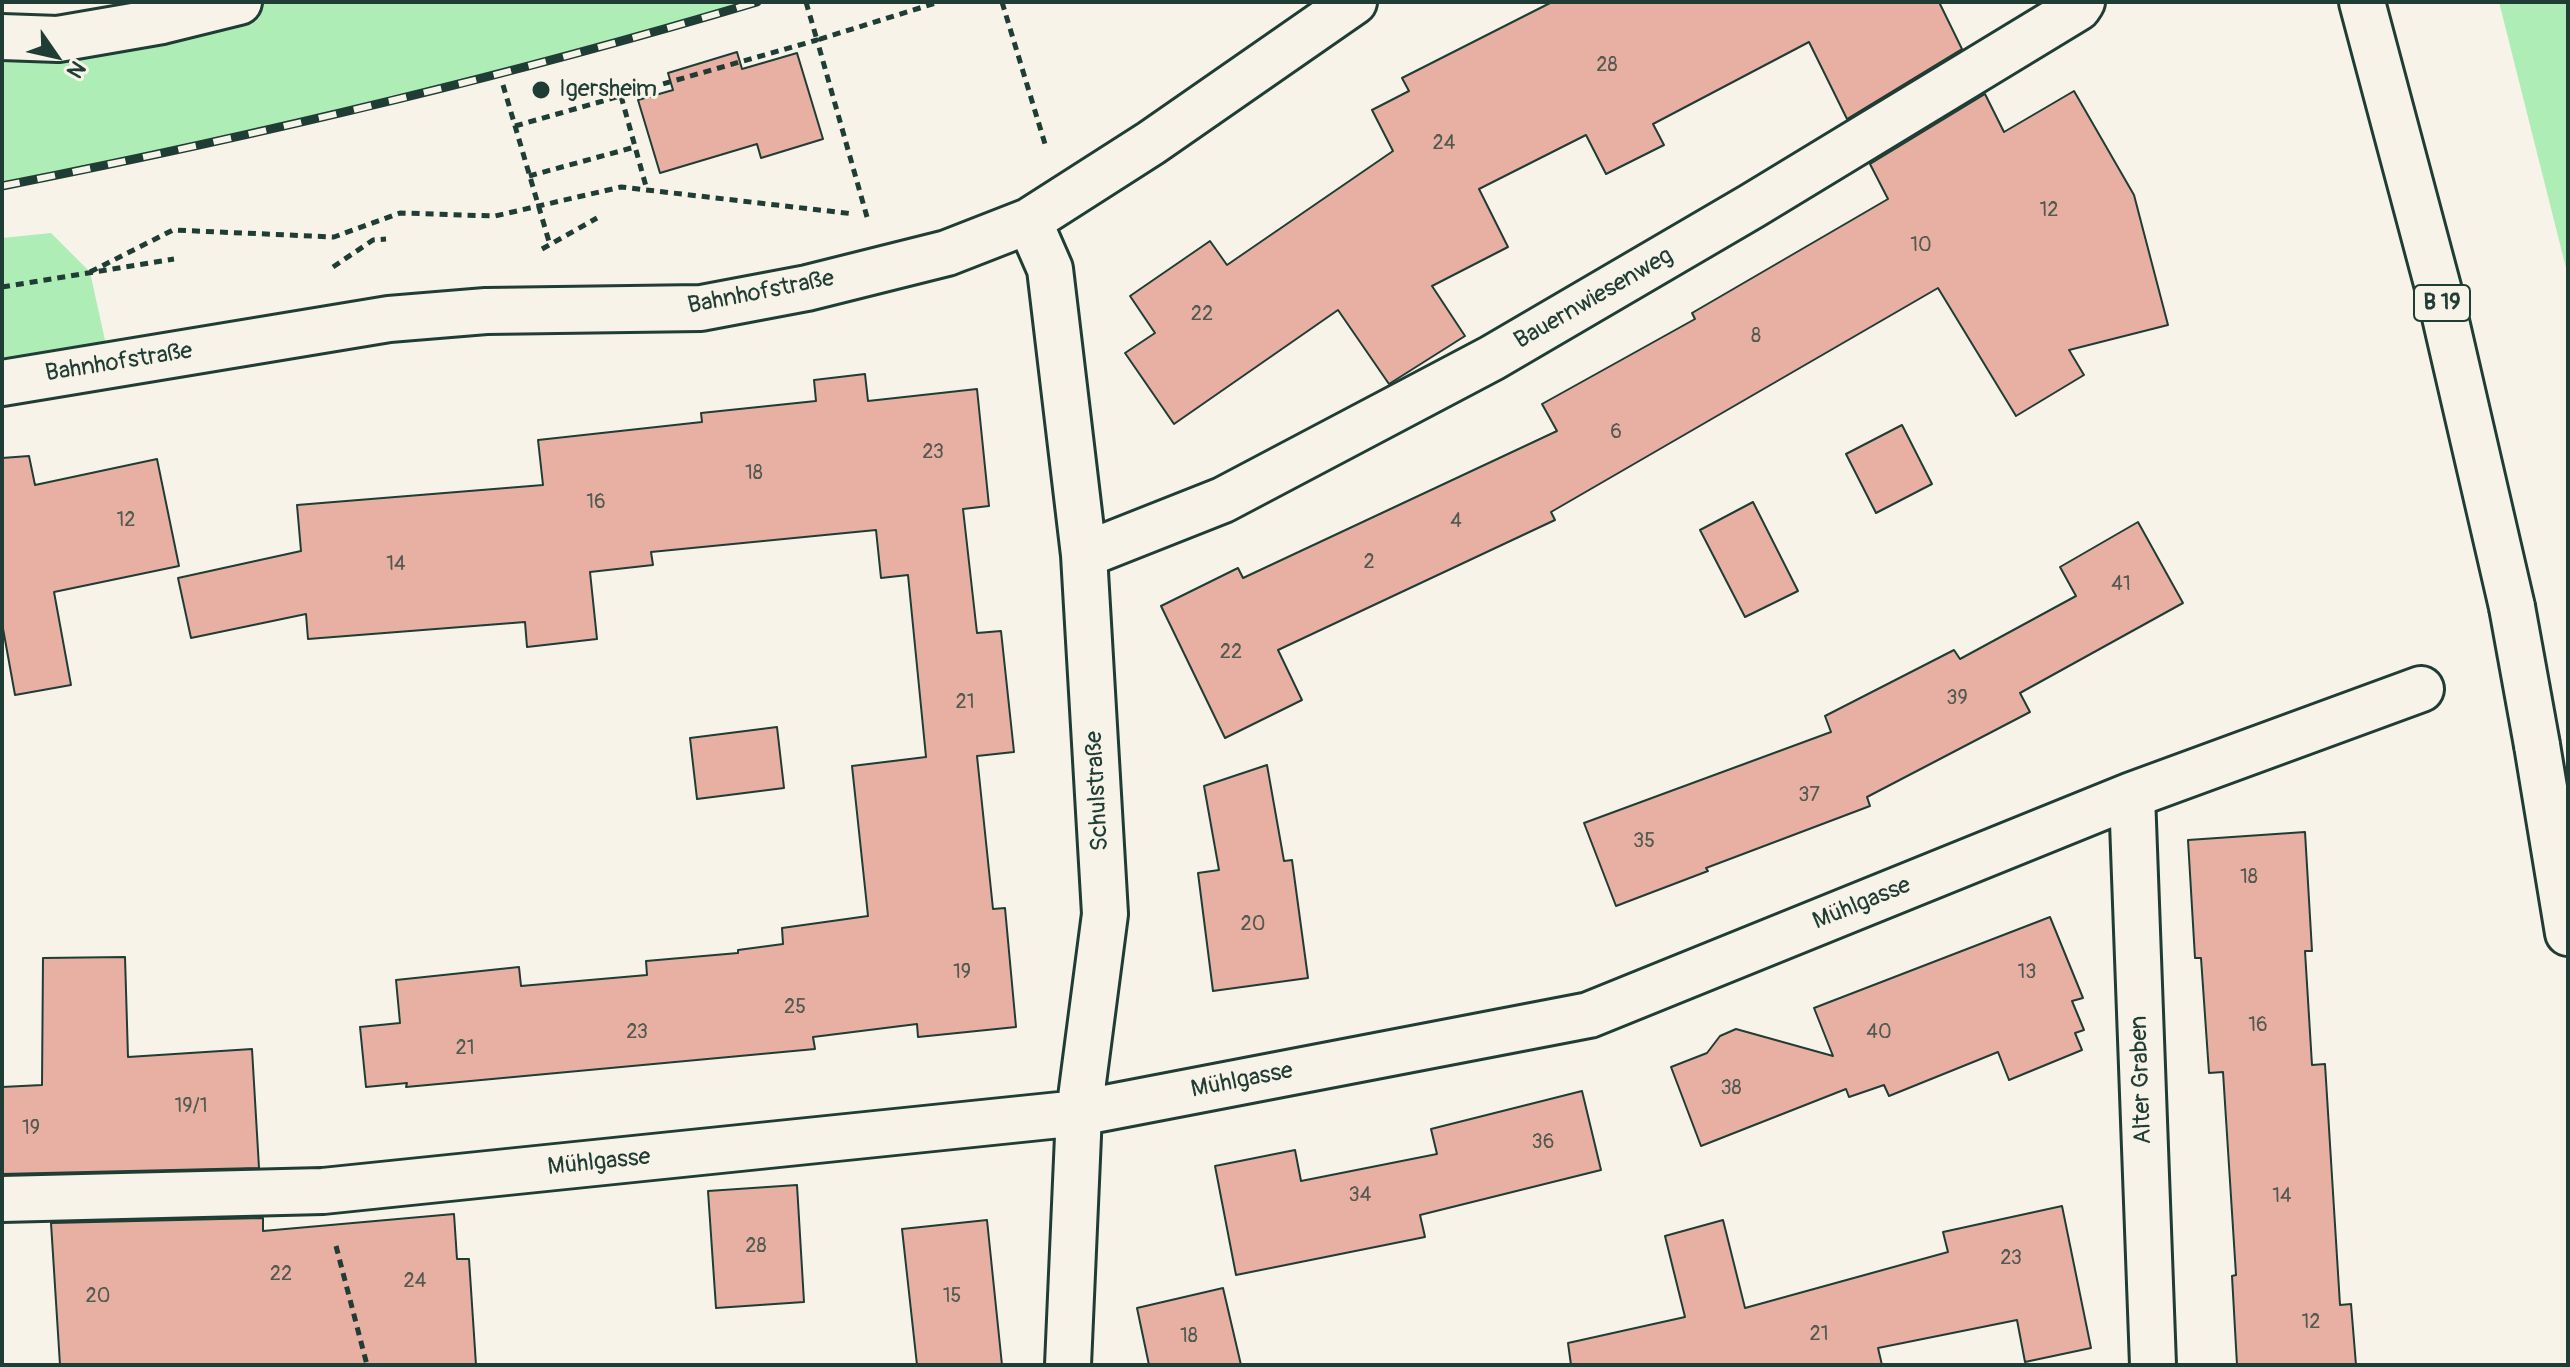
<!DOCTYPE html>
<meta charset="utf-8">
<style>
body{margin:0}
#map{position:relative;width:2570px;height:1367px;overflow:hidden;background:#f7f3e8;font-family:Pangolin,sans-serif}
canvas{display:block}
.frame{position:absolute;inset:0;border:4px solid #1f3d34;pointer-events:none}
.north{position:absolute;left:16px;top:16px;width:80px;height:80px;-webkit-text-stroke:6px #f7f3e8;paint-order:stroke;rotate:124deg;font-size:22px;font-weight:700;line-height:32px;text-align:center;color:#1f3d34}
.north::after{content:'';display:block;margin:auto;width:28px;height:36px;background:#1f3d34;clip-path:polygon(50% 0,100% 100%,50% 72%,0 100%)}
</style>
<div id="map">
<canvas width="2570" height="1367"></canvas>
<div class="frame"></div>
<div class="north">N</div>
</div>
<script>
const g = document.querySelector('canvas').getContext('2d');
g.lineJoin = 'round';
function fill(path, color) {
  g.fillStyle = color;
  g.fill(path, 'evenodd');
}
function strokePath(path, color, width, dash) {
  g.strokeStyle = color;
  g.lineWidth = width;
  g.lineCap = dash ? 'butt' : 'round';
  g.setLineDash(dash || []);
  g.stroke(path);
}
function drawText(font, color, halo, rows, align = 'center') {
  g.font = font + ' Pangolin,sans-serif';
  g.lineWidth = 6;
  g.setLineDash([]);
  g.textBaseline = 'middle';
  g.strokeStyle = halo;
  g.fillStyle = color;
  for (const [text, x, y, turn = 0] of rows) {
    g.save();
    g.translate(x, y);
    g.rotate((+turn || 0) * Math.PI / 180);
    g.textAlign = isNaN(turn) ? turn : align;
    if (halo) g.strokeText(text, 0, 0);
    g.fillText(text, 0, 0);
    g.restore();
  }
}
const green = new Path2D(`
 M 239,2 L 757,2 C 509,76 256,136 2,186 L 2,37 Z
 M 2499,2 L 2568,2 L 2568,276 Z
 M 51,233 L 90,272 L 110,363 L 2,383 L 2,238 Z`);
const building = new Path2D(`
 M 1552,2 L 1939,2 L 1962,49 L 1847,119 L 1809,42 L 1653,124 L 1664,145 L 1606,174 L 1586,135 L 1479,189 L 1508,247 L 1432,286 L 1465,336 L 1389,384 L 1338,310 L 1174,424 L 1125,353 L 1155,333 L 1130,296 L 1210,241 L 1227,265 L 1393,151 L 1372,110 L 1409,91 L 1402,78 Z
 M 737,52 L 742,69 L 797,53 L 823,139 L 761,158 L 757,144 L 660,173 L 638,100 L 673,90 L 668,73 Z
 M 2074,91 L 2134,195 L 2168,325 L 2069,350 L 2084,375 L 2016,416 L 1938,288 L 1551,512 L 1555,520 L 1278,650 L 1302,700 L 1225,738 L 1161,606 L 1238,568 L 1243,578 L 1557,431 L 1542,404 L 1695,319 L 1692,313 L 1888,199 L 1870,164 L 1985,94 L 2004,132 Z
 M 865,374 L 868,401 L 977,389 L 989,506 L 963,509 L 977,633 L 1001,631 L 1014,752 L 977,756 L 993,909 L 1005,908 L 1016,1027 L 918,1037 L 917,1024 L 813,1037 L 815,1049 L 406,1087 L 407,1083 L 366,1087 L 360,1027 L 400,1023 L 396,980 L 519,967 L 521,986 L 647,975 L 646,961 L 738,953 L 738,950 L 783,944 L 782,928 L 868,916 L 852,766 L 926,757 L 908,575 L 881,578 L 876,530 L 651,552 L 653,565 L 590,572 L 597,639 L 527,647 L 525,622 L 308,639 L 306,614 L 191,638 L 178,578 L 301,551 L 297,505 L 543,485 L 538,440 L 702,422 L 701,413 L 816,401 L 814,380 Z
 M 1902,425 L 1932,484 L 1876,513 L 1846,454 Z
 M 29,456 L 35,485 L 157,459 L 179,566 L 54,592 L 71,685 L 15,695 L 2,623 L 2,458 Z
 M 1753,502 L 1798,591 L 1745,617 L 1700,530 Z
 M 2138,522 L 2183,603 L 2020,693 L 2030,712 L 1867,797 L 1870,806 L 1706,868 L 1708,871 L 1616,906 L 1584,823 L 1831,732 L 1825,716 L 1954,650 L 1960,659 L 2076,596 L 2060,567 Z
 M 777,727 L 784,788 L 697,799 L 690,738 Z
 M 1267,765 L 1284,861 L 1292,860 L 1308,978 L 1213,991 L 1198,873 L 1219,870 L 1204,786 Z
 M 2305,832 L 2312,951 L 2305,951 L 2312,1065 L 2325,1064 L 2340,1305 L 2351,1304 L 2356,1365 L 2237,1365 L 2232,1276 L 2236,1275 L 2223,1072 L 2209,1073 L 2201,958 L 2195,958 L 2188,840 Z
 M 2050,917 L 2083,998 L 2072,1001 L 2084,1030 L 2075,1033 L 2082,1050 L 2009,1080 L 1998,1052 L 1889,1096 L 1884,1085 L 1849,1097 L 1846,1089 L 1701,1146 L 1671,1067 L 1707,1053 L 1720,1036 L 1736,1029 L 1833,1056 L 1814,1008 Z
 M 125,957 L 128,1057 L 252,1049 L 259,1168 L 2,1174 L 2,1087 L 42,1085 L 43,958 Z
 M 1582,1091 L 1601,1170 L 1420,1215 L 1425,1237 L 1236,1275 L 1215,1166 L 1295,1150 L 1301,1181 L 1437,1154 L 1431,1129 Z
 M 797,1185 L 804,1302 L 716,1308 L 708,1191 Z
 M 2062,1206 L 2091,1348 L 2025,1362 L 2017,1320 L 1878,1348 L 1882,1365 L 1571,1365 L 1568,1343 L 1685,1317 L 1665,1236 L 1723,1220 L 1745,1308 L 1948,1252 L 1943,1232 Z
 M 454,1214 L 457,1259 L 469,1259 L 476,1365 L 60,1365 L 51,1223 L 263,1218 L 263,1231 Z
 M 987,1220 L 1002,1365 L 917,1365 L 902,1229 Z
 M 1223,1288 L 1241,1365 L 1149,1365 L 1137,1308 Z`);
const path = new Path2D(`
 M 806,2 L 817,40 L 939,2
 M 1002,2 L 1045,144
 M 503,85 L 550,245
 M 621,96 L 647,190
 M 515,126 L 817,40 L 867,217
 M 529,176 L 635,147
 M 542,249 L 597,218
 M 333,267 L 373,240 L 386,239
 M 90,272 L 173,230 L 334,237 L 400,213 L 495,216 L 621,187 L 854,214
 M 2,287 L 174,259
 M 336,1246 L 367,1365`);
const street = new Path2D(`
 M 2,37 L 58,39 L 162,21 L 239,2
 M 1029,221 L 1050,269 L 1084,555 L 1105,914 L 1079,1113 L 1068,1365
 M 2,383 L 389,319 L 486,311 L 701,308 L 807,288 L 947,253 L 1029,221 L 1151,143 L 1354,2
 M 1084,555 L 1223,500 L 1492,358 L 1752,206 L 2078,8 L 2082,2
 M 2132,795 L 2153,1365
 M 2,1199 L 323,1191 L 1079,1113 L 1589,1015 L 2132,795 L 2421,689`);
const primary = new Path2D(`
 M 2362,2 L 2440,295 L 2512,607
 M 2537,745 L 2568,933`);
const rail = new Path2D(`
 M 2,186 C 256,136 509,76 757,2`);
const primaryBridge = new Path2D(`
 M 2512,607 L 2537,745`);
const markers = [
 [541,90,10,"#1f3d34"]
];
const numberNames = [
 ["28",1607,66],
 ["24",1444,144],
 ["12",2049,211],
 ["10",1921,246],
 ["22",1202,315],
 ["8",1756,337],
 ["6",1616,433],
 ["23",933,453],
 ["18",754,474],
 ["16",596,503],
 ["12",126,521],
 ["4",1456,522],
 ["2",1369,563],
 ["14",396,565],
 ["41",2121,585],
 ["22",1231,653],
 ["39",1957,699],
 ["21",965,703],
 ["37",1809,796],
 ["35",1644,842],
 ["18",2249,878],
 ["20",1253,925],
 ["19",962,973],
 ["13",2027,973],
 ["25",795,1008],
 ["16",2258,1026],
 ["23",637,1033],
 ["40",1879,1033],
 ["21",465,1049],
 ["38",1731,1089],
 ["19/1",191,1107],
 ["19",31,1129],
 ["36",1543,1143],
 ["34",1360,1196],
 ["14",2282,1197],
 ["28",756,1247],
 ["23",2011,1259],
 ["22",281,1275],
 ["24",415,1282],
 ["20",98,1297],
 ["15",952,1297],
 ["12",2311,1323],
 ["21",1819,1335],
 ["18",1189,1337]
];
const shields = [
 [2442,303,56]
];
const shieldNames = [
 ["B 19",2442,303]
];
const poiNames = [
 ["Igersheim",559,90]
];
const streetNames = [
 ["Bahnhofstraße",761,293,-11],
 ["Bauernwiesenweg",1594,299,-30],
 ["Bahnhofstraße",119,363,-9],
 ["Schulstraße",1098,791,-93],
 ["Mühlgasse",1862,904,-22],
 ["Alter Graben",2142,1080,-92],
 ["Mühlgasse",1242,1081,-11],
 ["Mühlgasse",599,1163,-6]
];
fill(green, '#aeeeb6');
fill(building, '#e8afa3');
strokePath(building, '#1f3d34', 2);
strokePath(street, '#1f3d34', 50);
strokePath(primary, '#1f3d34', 50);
strokePath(path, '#1f3d34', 5, [8, 6]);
strokePath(street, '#f7f3e8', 44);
strokePath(primary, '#f7f3e8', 44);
strokePath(rail, '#1f3d34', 9);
strokePath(rail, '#f7f3e8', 6, [18]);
strokePath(primaryBridge, '#1f3d34', 50, []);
strokePath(primaryBridge, '#f7f3e8', 44);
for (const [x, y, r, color] of markers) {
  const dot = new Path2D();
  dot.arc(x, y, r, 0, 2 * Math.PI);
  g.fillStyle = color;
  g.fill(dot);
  strokePath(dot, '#f7f3e8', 3);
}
drawText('20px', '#515a50', null, numberNames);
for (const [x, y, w] of shields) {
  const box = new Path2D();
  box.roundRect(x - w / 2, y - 18, w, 36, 6);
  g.fillStyle = '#f7f3e8';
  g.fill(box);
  strokePath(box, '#1f3d34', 2);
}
drawText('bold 22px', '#1f3d34', null, shieldNames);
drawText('24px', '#1f3d34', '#f7f3e8', poiNames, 'left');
drawText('24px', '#1f3d34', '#f7f3e8', streetNames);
</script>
